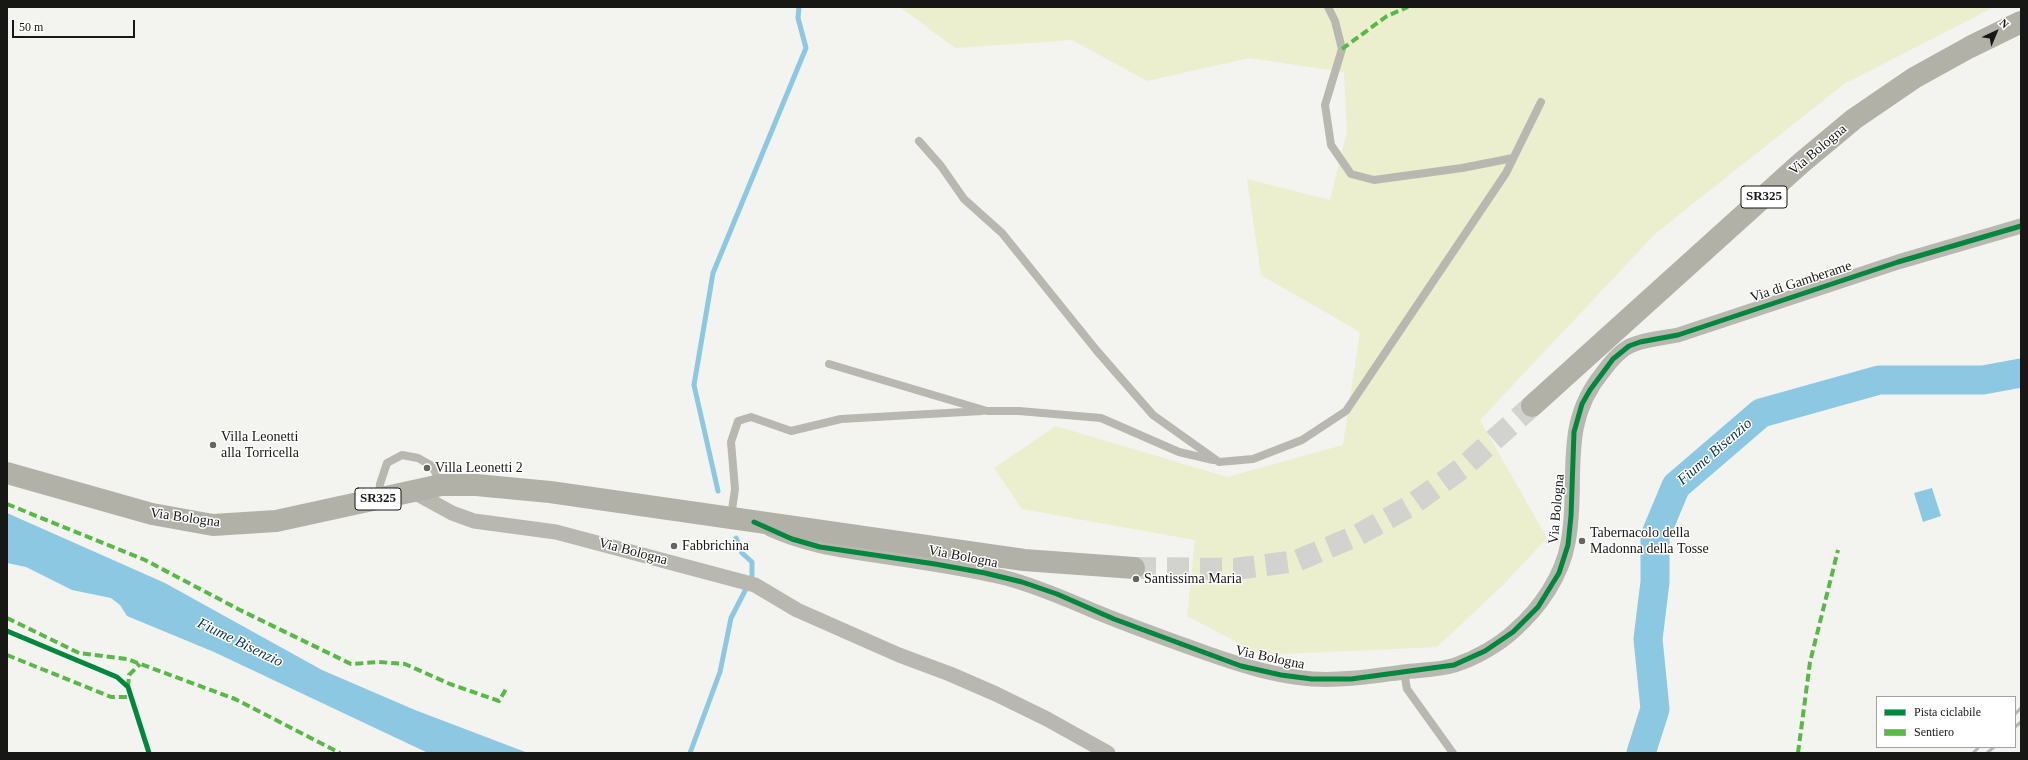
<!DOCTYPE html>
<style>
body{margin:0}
#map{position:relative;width:2028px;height:760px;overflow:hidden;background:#f3f3ef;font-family:"Times New Roman",serif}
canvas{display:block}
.frame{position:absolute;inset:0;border:8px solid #171715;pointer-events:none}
.legend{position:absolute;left:1876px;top:696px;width:140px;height:52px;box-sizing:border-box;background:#fff;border:1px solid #a2a2a1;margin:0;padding:5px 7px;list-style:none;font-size:12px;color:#171715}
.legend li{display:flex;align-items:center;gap:8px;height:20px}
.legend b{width:20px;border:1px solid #a2a2a1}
.north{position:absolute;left:1976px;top:12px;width:40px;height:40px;-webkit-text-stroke:3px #fff;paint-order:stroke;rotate:44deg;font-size:11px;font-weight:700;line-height:16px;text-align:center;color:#171715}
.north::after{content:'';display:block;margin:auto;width:14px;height:18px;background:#171715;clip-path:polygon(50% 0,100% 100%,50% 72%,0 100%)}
.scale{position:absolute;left:12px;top:20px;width:123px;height:18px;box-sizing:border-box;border:2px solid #171715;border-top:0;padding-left:5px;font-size:12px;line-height:14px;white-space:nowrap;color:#171715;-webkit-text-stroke:3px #fff;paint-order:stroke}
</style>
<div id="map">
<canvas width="2028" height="760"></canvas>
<div class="frame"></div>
<ul class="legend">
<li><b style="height:5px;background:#00873e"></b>Pista ciclabile</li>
<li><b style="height:5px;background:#58b947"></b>Sentiero</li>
</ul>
<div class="north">N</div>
<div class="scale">50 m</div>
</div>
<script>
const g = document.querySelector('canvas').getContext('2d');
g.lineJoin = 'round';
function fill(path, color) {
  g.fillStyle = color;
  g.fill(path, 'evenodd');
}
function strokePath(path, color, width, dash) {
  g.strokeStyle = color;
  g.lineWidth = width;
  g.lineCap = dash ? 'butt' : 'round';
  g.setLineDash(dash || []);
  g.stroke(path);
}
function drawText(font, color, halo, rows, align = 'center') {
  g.font = font + ' "Times New Roman",serif';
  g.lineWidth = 3;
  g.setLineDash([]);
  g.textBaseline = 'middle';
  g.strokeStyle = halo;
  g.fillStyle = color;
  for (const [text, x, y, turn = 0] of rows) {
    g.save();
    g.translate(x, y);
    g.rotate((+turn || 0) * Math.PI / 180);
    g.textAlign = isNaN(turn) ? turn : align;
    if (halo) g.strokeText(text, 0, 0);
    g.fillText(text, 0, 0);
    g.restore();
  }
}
const green = new Path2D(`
 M 900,7 L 1994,7 L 1844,84 L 1656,233 L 1480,420 L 1547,538 L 1503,585 L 1437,647 L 1261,655 L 1187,616 L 1195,540 L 1022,509 L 994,468 L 1056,426 L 1227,477 L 1343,445 L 1360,332 L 1261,275 L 1247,179 L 1330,200 L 1347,132 L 1344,72 L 1249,58 L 1147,81 L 1072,40 L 955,48 Z`);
const water = new Path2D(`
 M 1932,488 L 1941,516 L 1923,522 L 1914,493 Z
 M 7,513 L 165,583 L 322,670 L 415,710 L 528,753 L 428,753 L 214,652 L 127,616 L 120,605 L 111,598 L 72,590 L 26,567 L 7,563 Z`);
const stream = new Path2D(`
 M 718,491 L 694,385 L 713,273 L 806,48 L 798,18 L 799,7
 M 736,538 L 742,553 L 752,562 L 752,576
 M 690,753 L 720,672 L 731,618 L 747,587`);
const river = new Path2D(`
 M 1641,753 L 1655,709 L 1648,639 L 1655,582 L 1655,536 L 1676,486 L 1761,413 L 1879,380 L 1983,380 L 2021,373`);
const primaryTunnel = new Path2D(`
 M 1134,568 L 1235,569 L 1296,561 L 1358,535 L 1410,506 L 1461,469 L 1532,406`);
const service = new Path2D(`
 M 1328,7 L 1335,21 L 1342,49 L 1325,105 L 1331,145 L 1351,174 L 1374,180 L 1462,168 L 1513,158
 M 919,141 L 941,166 L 964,199 L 1002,233 L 1097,351 L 1153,415 L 1219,462 L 1253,459 L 1302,440 L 1346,411 L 1506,173 L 1541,102
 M 829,364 L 987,411 L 1019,411 L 1101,418 L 1179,452 L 1213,460
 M 379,496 L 380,484 L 387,463 L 402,455 L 418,458 L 432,466 L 441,484
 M 731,517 L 735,489 L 731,442 L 738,421 L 751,417 L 791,431 L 841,419 L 982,411
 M 1404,672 L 1407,689 L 1453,753`);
const minor = new Path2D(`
 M 412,491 L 452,513 L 474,521 L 556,532 L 755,585 L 797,610 L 899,655 L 950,674 L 996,694 L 1047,719 L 1108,753
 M 770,529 C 807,546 841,550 881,556 C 923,562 965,568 1006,578 C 1044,588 1078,605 1114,619 C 1144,631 1175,642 1206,653 C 1240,665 1275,676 1312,679 C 1343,681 1373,676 1404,672 C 1420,670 1440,670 1455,665 C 1476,658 1499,645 1515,630 C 1540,608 1562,576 1568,543 C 1580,480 1558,426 1603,372 C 1611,361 1620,350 1632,345 C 1646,339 1663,338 1678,335 L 1898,262 L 2021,226`);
const primary = new Path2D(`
 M 1532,406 L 1800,164 L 1854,119 L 1914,78 L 1970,47 L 2021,22
 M 7,473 L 152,514 L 213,525 L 276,521 L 441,485 L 476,485 L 550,492 L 1024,560 L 1134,568`);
const rail = new Path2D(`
 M 2015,714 L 2021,708
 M 2015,727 L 2021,722
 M 1973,753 L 1979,747
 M 1987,753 L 1994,747`);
const quiet = new Path2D(`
 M 1342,49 L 1387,16 L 1408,7
 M 7,504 L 145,560 L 240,610 L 351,664 L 379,662 L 405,664 L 450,684 L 499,701 L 506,689
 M 7,618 L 79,653 L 127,659 L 235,699 L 340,753
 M 7,655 L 111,697 L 132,697
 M 128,687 L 129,675 L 140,664
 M 1798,753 L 1810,662 L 1838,550`);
const cycleway = new Path2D(`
 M 754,522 L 792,539 L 820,547 L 935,564 L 985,573 L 1022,582 L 1057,594 L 1114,619 L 1241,666 L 1281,675 L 1312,679 L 1351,679 L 1454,665 L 1485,651 L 1513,632 L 1538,607 L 1559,573 L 1568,545 L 1571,516 L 1574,432 L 1582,404 L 1590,390 L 1613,359 L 1629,346 L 1640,342 L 1678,335 L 1898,262 L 2021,226
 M 7,631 L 117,677 L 128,687 L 149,753`);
const markers = [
 [213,445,4,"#646461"],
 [427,468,4,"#646461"],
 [1582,541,4,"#646461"],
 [674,546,4,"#646461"],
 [1136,579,4,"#646461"]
];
const shields = [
 [1764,197,46],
 [378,499,46]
];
const shieldNames = [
 ["SR325",1764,197],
 ["SR325",378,499]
];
const streetNames = [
 ["Via Bologna",1818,150,-40],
 ["Via di Gamberame",1801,282,-18],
 ["Via Bologna",1557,509,-85],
 ["Via Bologna",185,518,8],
 ["Via Bologna",633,552,15],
 ["Via Bologna",963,557,11],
 ["Via Bologna",1270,658,12]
];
const poiNames = [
 ["Villa Leonetti",221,437],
 ["alla Torricella",221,453],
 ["Villa Leonetti 2",435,468],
 ["Tabernacolo della",1590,533],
 ["Madonna della Tosse",1590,549],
 ["Fabbrichina",682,546],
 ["Santissima Maria",1144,579]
];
const waterNames = [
 ["Fiume Bisenzio",1715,452,-41],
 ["Fiume Bisenzio",240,643,26]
];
fill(green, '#ebefcd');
fill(water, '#8dc8e2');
strokePath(stream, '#8dc8e2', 5);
strokePath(river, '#8dc8e2', 29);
strokePath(primaryTunnel, '#d2d2ce', 22, [22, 11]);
strokePath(service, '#b8b8b0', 8);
strokePath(minor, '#b8b8b0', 15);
strokePath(primary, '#b1b1a7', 22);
strokePath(rail, '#b7b7b0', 3);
strokePath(quiet, '#58b947', 4, [8, 4]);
strokePath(cycleway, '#00873e', 5);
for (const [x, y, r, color] of markers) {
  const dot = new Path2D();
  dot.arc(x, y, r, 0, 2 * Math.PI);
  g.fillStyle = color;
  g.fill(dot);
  strokePath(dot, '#fff', 1.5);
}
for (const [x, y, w] of shields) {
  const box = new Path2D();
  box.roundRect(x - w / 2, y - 11, w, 22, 3);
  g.fillStyle = '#fff';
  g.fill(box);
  strokePath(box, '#171715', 1);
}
drawText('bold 13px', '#171715', null, shieldNames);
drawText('14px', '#171715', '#fff', streetNames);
drawText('14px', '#171715', '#fff', poiNames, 'left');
drawText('italic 15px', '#0e3545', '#fff', waterNames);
</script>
